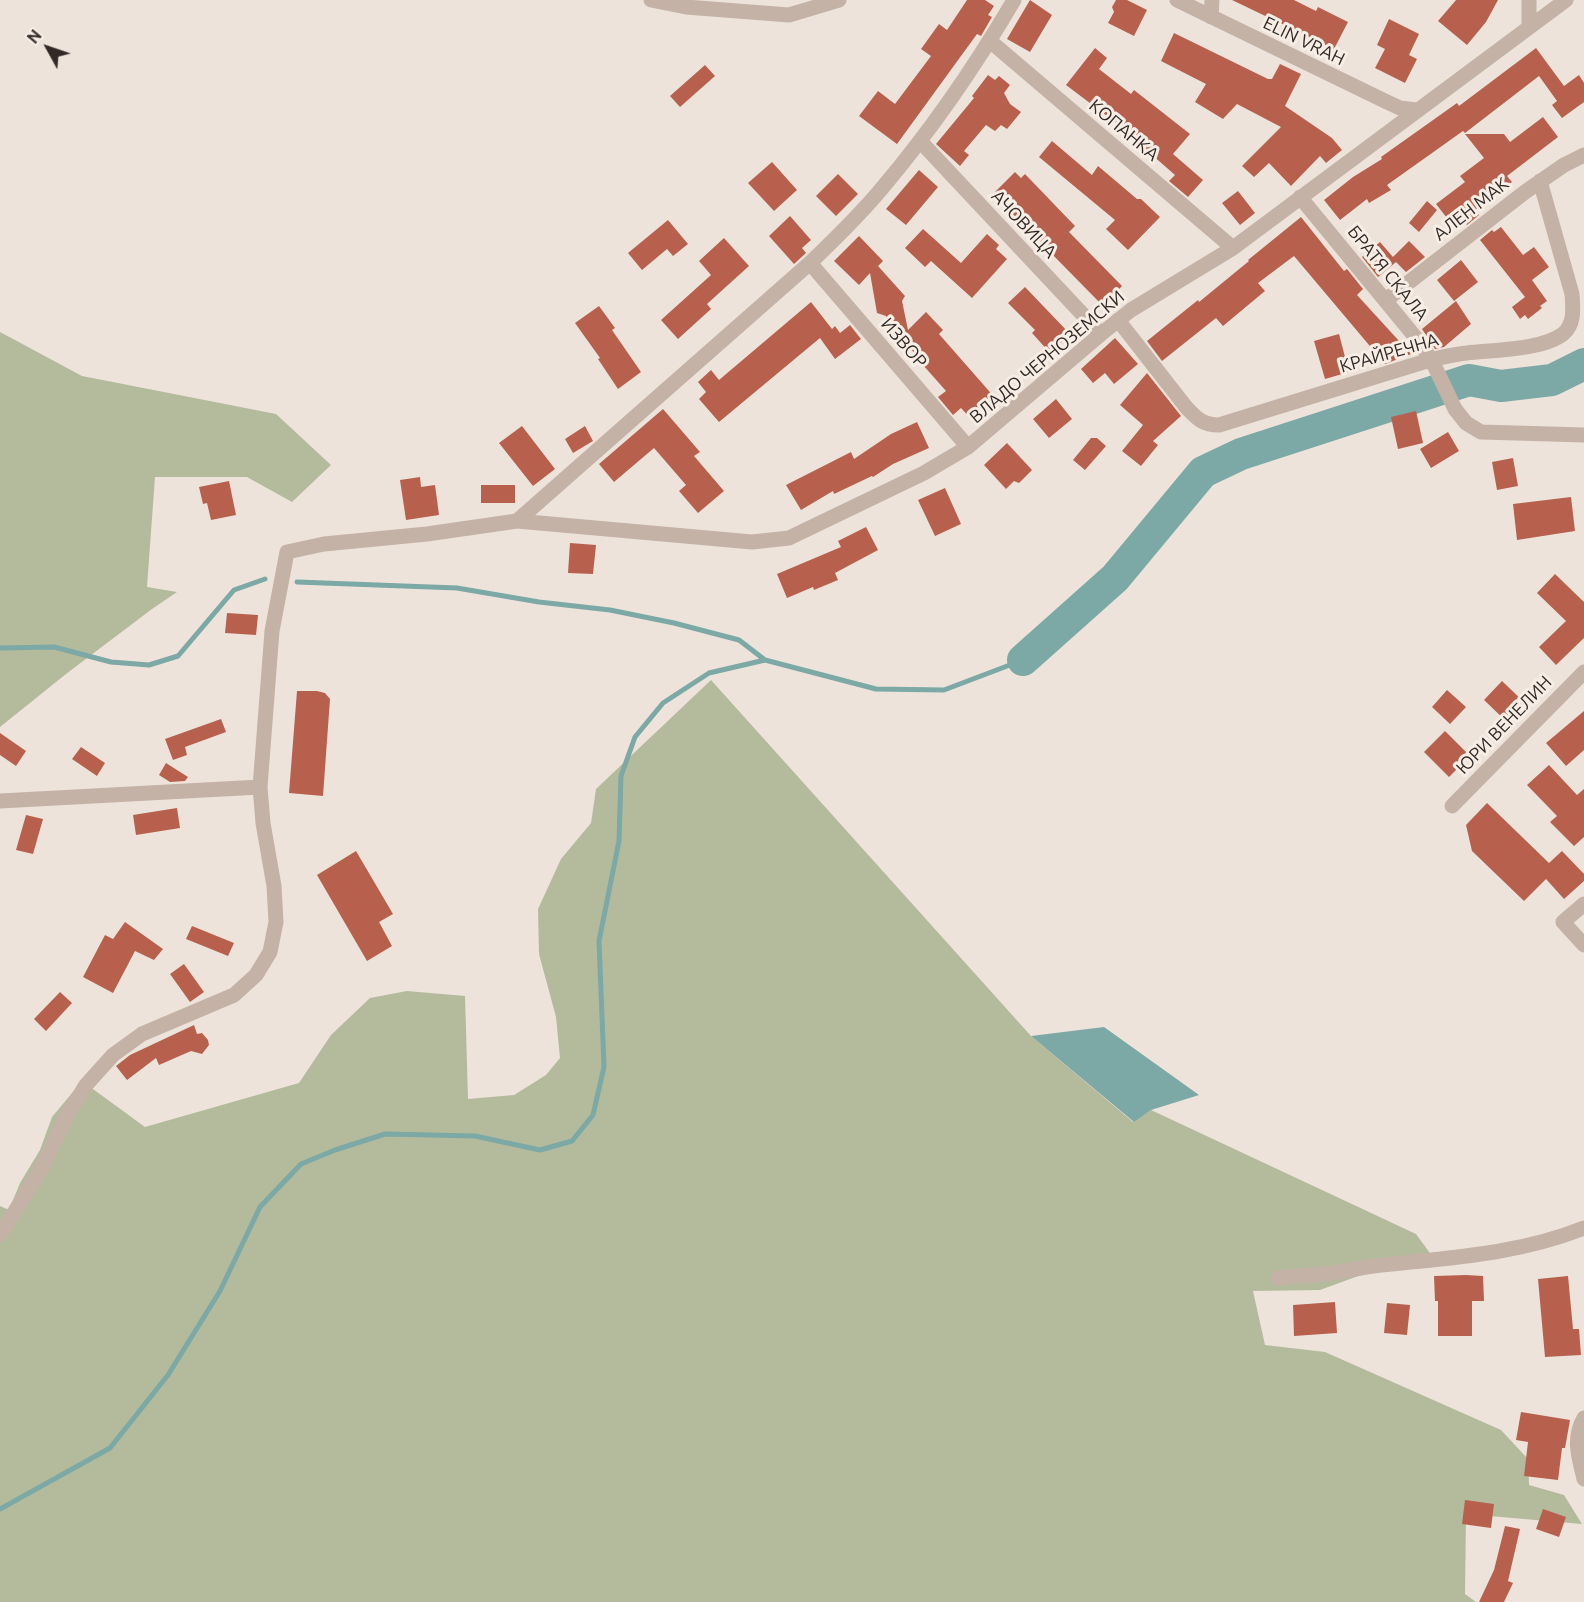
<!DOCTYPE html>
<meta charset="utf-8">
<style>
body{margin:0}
#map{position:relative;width:1584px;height:1602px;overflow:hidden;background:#eee3da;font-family:Ubuntu,sans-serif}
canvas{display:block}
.north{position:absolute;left:18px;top:18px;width:60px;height:60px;-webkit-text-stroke:4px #f6ede5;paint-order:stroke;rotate:310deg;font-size:16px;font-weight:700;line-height:24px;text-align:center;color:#322927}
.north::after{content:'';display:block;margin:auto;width:21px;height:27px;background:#322927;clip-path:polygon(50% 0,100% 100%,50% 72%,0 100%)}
</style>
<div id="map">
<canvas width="1584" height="1602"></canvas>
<div class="north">N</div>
</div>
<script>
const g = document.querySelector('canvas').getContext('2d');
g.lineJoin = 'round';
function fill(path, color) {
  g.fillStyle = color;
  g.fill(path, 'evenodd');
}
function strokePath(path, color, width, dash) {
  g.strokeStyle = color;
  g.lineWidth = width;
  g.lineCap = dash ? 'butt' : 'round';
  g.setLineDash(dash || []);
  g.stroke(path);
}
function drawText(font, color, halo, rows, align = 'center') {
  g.font = font + ' Ubuntu,sans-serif';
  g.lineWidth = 6;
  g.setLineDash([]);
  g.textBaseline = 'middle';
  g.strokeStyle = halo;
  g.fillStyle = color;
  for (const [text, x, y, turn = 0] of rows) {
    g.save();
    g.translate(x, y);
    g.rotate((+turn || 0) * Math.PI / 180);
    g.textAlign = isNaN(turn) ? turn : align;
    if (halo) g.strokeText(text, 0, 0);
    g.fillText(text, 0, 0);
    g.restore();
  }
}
const green = new Path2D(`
 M 0,332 L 82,376 L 276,414 L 331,465 L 292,502 L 247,477 L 155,477 L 147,587 L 177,592 L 152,609 L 66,674 L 0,727 Z
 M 711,680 L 1031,1036 L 1133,1122 L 1151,1110 L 1416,1234 L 1438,1264 L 1402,1260 L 1320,1290 L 1253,1291 L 1265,1345 L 1325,1352 L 1501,1430 L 1528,1459 L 1529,1485 L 1564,1495 L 1582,1524 L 1466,1514 L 1465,1594 L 1476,1602 L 0,1602 L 0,1206 L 9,1210 L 20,1183 L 40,1150 L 52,1117 L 82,1081 L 145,1127 L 299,1083 L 331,1035 L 370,998 L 407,991 L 465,996 L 468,1099 L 514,1095 L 546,1075 L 560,1058 L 556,1017 L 539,954 L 538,909 L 561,859 L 591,823 L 596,789 Z`);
const water = new Path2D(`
 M 1104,1027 L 1199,1095 L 1151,1110 L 1134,1122 L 1031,1036 Z`);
const stream = new Path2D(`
 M 297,582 L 457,588 L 539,602 L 610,610 L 674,623 L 739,640 L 765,660
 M 0,648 L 54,647 L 111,662 L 149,665 L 178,656 L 234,590 L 265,579
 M 0,1509 L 110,1448 L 168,1375 L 220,1291 L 260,1207 L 301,1164 L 335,1150 L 385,1134 L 475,1136 L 540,1150 L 572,1141 L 593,1115 L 604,1067 L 599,941 L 619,841 L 621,776 L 635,737 L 663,703 L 709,673 L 765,660 L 876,689 L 944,690 L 1023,660`);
const river = new Path2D(`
 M 1023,660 L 1115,578 L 1203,472 L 1241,454 L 1469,380 L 1501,386 L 1552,380 L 1584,364`);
const building = new Path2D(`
 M 967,0 L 985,0 L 994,6 L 988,15 L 992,17 L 981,36 L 977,34 L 897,144 L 859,116 L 878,91 L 895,104 L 931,56 L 921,49 L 939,24 L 947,30 Z
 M 1030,0 L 1052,15 L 1030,52 L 1007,39 Z
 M 1116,0 L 1127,0 L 1147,10 L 1134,36 L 1108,23 L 1114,12 L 1112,7 Z
 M 1232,0 L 1294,0 L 1316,11 L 1318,7 L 1348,22 L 1334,49 Z
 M 1456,0 L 1498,0 L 1486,22 L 1467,45 L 1438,21 Z
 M 1389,19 L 1419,34 L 1409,55 L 1417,59 L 1405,83 L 1375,68 L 1385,49 L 1377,45 Z
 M 1174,33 L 1268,79 L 1272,79 L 1280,64 L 1301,74 L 1285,106 L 1332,138 L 1342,150 L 1326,163 L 1320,156 L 1291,186 L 1269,163 L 1254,177 L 1242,166 L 1281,127 L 1237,104 L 1223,119 L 1195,102 L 1206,84 L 1161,61 Z
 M 1095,48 L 1107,58 L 1099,69 L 1131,94 L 1134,90 L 1190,134 L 1173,154 L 1203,180 L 1188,197 L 1169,181 L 1175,175 L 1111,119 L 1066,85 Z
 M 1536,48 L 1564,86 L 1579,75 L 1584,83 L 1584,102 L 1562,118 L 1552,105 L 1557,101 L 1539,76 L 1465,133 L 1463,131 L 1387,185 L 1391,190 L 1369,203 L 1367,199 L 1340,220 L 1324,200 L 1353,177 L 1382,159 L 1381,157 L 1457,103 L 1459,106 Z
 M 705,65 L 715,76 L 680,107 L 670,96 Z
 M 988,75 L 995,80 L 999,76 L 1010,85 L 1004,93 L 1010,104 L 1021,112 L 1007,129 L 1001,125 L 995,131 L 986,125 L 964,151 L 969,155 L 960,166 L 936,144 L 974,98 L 972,96 Z
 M 1543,117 L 1558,137 L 1507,176 L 1512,182 L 1475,210 L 1479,215 L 1467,225 L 1463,220 L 1454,227 L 1436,204 L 1465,182 L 1460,176 L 1484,158 L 1465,134 L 1504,134 L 1510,142 Z
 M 1052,141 L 1092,175 L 1098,166 L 1137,199 L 1141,199 L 1160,217 L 1128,250 L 1106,229 L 1115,220 L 1039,157 Z
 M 772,162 L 797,190 L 774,211 L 748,183 Z
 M 919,170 L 938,187 L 906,225 L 886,209 Z
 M 1015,172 L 1021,178 L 1025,174 L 1075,226 L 1069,232 L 1122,286 L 1103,306 L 993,194 Z
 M 838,174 L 858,194 L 836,216 L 816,196 Z
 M 1238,191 L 1255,213 L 1240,225 L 1222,203 Z
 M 1427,201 L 1437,210 L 1419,232 L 1409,223 Z
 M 790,216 L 811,240 L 802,248 L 806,253 L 794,264 L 769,236 Z
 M 1301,217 L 1344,271 L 1347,269 L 1363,289 L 1357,295 L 1411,354 L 1385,364 L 1294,256 L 1258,283 L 1265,291 L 1223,326 L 1216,318 L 1162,361 L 1147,341 L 1198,300 L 1199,302 L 1249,261 L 1248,260 Z
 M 668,220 L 688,244 L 673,256 L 667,249 L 642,270 L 628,253 Z
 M 1501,227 L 1523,255 L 1534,247 L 1549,267 L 1532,280 L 1547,301 L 1540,306 L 1542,308 L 1528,319 L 1525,315 L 1520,319 L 1512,307 L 1525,297 L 1480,240 L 1492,230 L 1494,232 Z
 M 923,229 L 961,263 L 987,234 L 999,245 L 996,249 L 1007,259 L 972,298 L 931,261 L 925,267 L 905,248 Z
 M 859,236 L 883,261 L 878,266 L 905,296 L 902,301 L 908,330 L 926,312 L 943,330 L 939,334 L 996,399 L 972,420 L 961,408 L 953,415 L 938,397 L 946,391 L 923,365 L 925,364 L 888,325 L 886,316 L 877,313 L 870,273 L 859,285 L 834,261 Z
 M 724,238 L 749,266 L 707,304 L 711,309 L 678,339 L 661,320 L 711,275 L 699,261 Z
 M 1409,241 L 1425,257 L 1406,272 L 1396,262 L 1378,277 L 1362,257 L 1380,242 L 1393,257 Z
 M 1461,260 L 1478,282 L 1454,301 L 1437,280 Z
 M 1025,287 L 1070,334 L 1050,353 L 1032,333 L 1035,330 L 1008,303 Z
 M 1456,301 L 1471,324 L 1444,347 L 1435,349 L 1422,329 Z
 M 811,302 L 832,329 L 835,326 L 840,333 L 850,325 L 861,339 L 835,359 L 820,338 L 719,422 L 699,399 L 706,392 L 698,382 L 711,370 L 719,380 Z
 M 599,306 L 615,328 L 612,330 L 641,372 L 618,389 L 598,359 L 600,358 L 575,323 Z
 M 1339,334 L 1349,372 L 1325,379 L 1314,341 Z
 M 1115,338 L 1138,364 L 1114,384 L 1105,373 L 1093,383 L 1081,369 Z
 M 1147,373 L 1181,416 L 1153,441 L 1158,445 L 1141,466 L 1122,451 L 1143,425 L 1120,405 Z
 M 1056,399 L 1072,419 L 1049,438 L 1033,419 Z
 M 663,409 L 700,452 L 694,456 L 724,491 L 698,513 L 679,491 L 686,485 L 654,448 L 614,482 L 599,464 Z
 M 1416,411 L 1423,443 L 1398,449 L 1391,417 Z
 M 917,422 L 929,448 L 893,464 L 873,477 L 872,476 L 834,494 L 833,491 L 801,510 L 786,485 L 851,452 L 854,459 L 891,434 Z
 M 522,426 L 555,469 L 533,486 L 499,443 Z
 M 585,426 L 593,441 L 573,453 L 565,439 Z
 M 1448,432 L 1459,451 L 1431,468 L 1420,449 Z
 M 1091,438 L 1097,438 L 1106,446 L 1085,470 L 1073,460 Z
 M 1007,443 L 1032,470 L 1019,483 L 1014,481 L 1006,489 L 984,465 Z
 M 1513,458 L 1518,486 L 1497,490 L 1492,462 Z
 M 420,477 L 421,487 L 435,485 L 439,515 L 406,520 L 400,480 Z
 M 229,481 L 236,515 L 211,520 L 207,503 L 203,504 L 199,487 Z
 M 481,485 L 515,485 L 515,503 L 481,503 Z
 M 945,488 L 961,524 L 935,536 L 918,500 Z
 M 1571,497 L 1575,531 L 1517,540 L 1513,504 Z
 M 866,527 L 878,550 L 835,573 L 838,580 L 814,590 L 813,587 L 787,598 L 777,574 L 841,547 L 838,541 Z
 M 570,543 L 596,545 L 593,574 L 568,573 Z
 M 1555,574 L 1584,602 L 1584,638 L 1556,665 L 1539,647 L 1566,621 L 1537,593 Z
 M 227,613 L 258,615 L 256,635 L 225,633 Z
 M 1502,681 L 1525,703 L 1507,722 L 1484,700 Z
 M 1447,690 L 1466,707 L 1450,724 L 1432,707 Z
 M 297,691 L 317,691 L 325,693 L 330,699 L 323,796 L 289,793 Z
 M 1584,711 L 1584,750 L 1566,766 L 1546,743 Z
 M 221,719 L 226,732 L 185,747 L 187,755 L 173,760 L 165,739 Z
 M 1445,731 L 1470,756 L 1449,777 L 1424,752 Z
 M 0,733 L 26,751 L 16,766 L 0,755 Z
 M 81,747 L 105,763 L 97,776 L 72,759 Z
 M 166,763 L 188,777 L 185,781 L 170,782 L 159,775 Z
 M 1549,765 L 1577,795 L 1584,789 L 1584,837 L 1574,846 L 1550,822 L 1557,816 L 1527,785 Z
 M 1487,803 L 1549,863 L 1562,851 L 1584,874 L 1584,881 L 1564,899 L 1546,879 L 1524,901 L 1472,851 L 1466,825 Z
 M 177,808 L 180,828 L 136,835 L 133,815 Z
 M 26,815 L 43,819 L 33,854 L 16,850 Z
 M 356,851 L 393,914 L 379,922 L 392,946 L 367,961 L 317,875 Z
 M 125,922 L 163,949 L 154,960 L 135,951 L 113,993 L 83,977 L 105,935 L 113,939 Z
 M 192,926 L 234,943 L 228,956 L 186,939 Z
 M 184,964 L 204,992 L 190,1002 L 170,974 Z
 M 60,992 L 72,1003 L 46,1031 L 34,1019 Z
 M 194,1025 L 197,1034 L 202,1033 L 208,1040 L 209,1045 L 202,1054 L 191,1051 L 159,1065 L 156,1058 L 127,1080 L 116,1066 L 130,1055 Z
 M 1466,1275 L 1483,1276 L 1484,1301 L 1472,1301 L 1472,1336 L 1438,1336 L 1438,1301 L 1435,1301 L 1434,1276 Z
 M 1568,1276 L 1573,1329 L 1579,1329 L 1581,1355 L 1545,1357 L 1538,1279 Z
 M 1335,1302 L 1337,1333 L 1294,1336 L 1293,1305 Z
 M 1387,1303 L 1410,1305 L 1407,1335 L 1384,1333 Z
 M 1521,1412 L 1570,1420 L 1565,1448 L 1562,1448 L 1558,1480 L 1524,1476 L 1528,1442 L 1516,1440 Z
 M 1465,1500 L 1494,1504 L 1491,1528 L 1462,1524 Z
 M 1543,1509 L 1566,1517 L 1559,1537 L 1536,1529 Z
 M 1505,1526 L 1520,1529 L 1508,1581 L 1513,1583 L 1504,1602 L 1479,1602 L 1494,1570 Z`);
const street = new Path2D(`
 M 651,0 L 686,7 L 789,15 L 839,0
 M 1177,0 L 1387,102 L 1400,108 L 1416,110
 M 1211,17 L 1212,0
 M 1529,26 L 1529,0
 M 990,41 L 1233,248
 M 920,141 L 1101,334
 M 1300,197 L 1421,344 L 1435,367 L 1455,409 L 1466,423 L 1481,432 L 1584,435
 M 810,263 L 968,447
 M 1386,300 L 1525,192 L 1564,165 L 1584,155
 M 1118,320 L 1186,407 C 1197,419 1203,425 1219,425 L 1430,360 C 1443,357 1455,354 1467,353 C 1493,350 1542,350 1563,334 C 1575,324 1573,308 1572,294 L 1540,181
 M 517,521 L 752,542 L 789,538 L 924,473 L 968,447 L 1101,334 L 1131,310 L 1233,248 L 1566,0
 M 0,801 L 260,787
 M 1452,806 L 1584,672
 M 1584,904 L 1563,922 L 1584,945
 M 0,1235 L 42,1168 L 65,1119 L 86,1085 L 113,1055 L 142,1034 L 234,995 L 256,975 L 270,952 L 276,922 L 274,886 L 263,823 L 260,787 L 272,631 L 287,552 L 324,544 L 427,534 L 517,521 L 810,263 C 835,239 861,214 883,187 C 932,129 976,65 1014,0
 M 1278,1278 C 1293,1276 1309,1276 1324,1274 C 1341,1273 1357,1268 1374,1266 C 1445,1258 1517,1255 1584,1228
 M 1584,1418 C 1572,1439 1579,1457 1584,1479`);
const streetNames = [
 ["ELIN VRAH",1304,41,26],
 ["КОПАНКА",1124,130,40],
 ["АЛЕН МАК",1471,209,-38],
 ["АЧОВИЦА",1024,224,47],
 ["БРАТЯ СКАЛА",1388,273,51],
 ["ИЗВОР",904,343,49],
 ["КРАЙРЕЧНА",1389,353,-16],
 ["ВЛАДО ЧЕРНОЗЕМСКИ",1047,357,-40],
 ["ЮРИ ВЕНЕЛИН",1504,725,-46]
];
fill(green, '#b3bb9c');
fill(water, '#7ca8a6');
strokePath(stream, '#7ca8a6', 5);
strokePath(river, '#7ca8a6', 32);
fill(building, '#b8604e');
strokePath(street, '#c4b2a7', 15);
drawText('18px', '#322927', '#f6ede5', streetNames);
</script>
